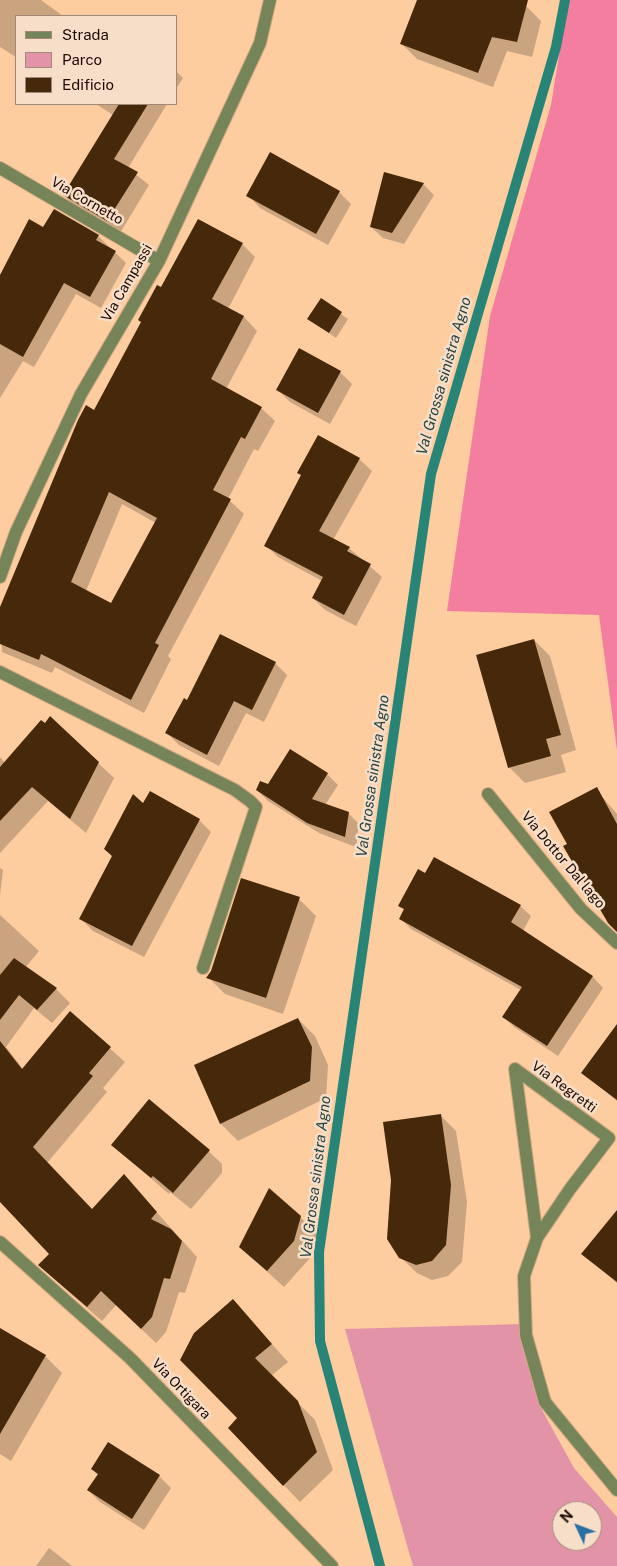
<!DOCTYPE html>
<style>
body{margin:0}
#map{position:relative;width:617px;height:1566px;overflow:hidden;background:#fdcc9f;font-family:"Public Sans",sans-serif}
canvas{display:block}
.legend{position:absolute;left:15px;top:15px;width:162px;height:90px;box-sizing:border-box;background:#f7dec8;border:1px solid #a08978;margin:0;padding:6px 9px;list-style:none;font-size:15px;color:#1e0900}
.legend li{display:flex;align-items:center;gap:10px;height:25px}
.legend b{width:25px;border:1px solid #a08978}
.north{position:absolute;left:552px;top:1501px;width:50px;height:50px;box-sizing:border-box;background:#f7dec8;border:1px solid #a08978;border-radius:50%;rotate:313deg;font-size:14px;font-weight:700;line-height:20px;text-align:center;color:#1e0900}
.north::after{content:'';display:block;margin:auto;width:18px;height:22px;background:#2670a3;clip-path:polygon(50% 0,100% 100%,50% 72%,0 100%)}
</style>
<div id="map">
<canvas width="617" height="1566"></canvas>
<ul class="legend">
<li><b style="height:6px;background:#768559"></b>Strada</li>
<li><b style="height:14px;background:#e393a7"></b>Parco</li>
<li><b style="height:14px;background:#46290b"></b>Edificio</li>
</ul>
<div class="north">N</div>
</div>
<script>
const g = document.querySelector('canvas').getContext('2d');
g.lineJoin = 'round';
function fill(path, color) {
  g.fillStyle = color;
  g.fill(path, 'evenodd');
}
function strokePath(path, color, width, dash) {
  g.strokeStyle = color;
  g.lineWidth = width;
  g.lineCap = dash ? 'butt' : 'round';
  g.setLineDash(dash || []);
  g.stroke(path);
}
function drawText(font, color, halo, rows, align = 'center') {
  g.font = font + ' "Public Sans",sans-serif';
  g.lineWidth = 5;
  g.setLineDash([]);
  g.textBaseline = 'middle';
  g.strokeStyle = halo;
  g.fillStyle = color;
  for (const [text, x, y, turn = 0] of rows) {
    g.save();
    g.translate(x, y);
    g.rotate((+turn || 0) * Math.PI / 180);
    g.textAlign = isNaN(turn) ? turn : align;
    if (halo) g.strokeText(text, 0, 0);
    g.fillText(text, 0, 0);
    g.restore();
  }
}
const green = new Path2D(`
 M 523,1324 L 542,1410 L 574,1468 L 617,1517 L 617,1566 L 413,1566 L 345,1329 ZM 562,1511 L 592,1511 L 592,1541 L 562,1541 Z`);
const forest = new Path2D(`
 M 568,0 L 617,0 L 617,750 L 599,615 L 447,611 L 490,316 L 551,105 Z`);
const shadow = new Path2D(`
 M 0,0 L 41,0 L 63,16 L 16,16 L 16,57 L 0,47 Z
 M 418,0 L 514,0 L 526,6 L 541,21 L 532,57 L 507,51 L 493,87 L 417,59 L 402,44 Z
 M 176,71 L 183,78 L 176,89 Z
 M 96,104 L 167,104 L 128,168 L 149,185 L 120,233 L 76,207 L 64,195 L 113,115 Z
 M 423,184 L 434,195 L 404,244 L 383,238 L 371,227 Z
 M 339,192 L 351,204 L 328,245 L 260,208 L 248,195 Z
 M 98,236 L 126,263 L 101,308 L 76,294 L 34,367 L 23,361 L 0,398 L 0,275 Z
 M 242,244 L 255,257 L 228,309 L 244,317 L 257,331 L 226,389 L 261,408 L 275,421 L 258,451 L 254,449 L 228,499 L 244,514 L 168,656 L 171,659 L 144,713 L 55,667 L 52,673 L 2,652 L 0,610 L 95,412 L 162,289 ZM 122,504 L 156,523 L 111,605 L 86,591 Z
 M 321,300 L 348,319 L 336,338 L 309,319 Z
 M 340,372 L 352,384 L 330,424 L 290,402 L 278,390 Z
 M 359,459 L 372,471 L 333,540 L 349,548 L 382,577 L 356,626 L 325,610 L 313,598 L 322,581 L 278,557 L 266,545 L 302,475 Z
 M 534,640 L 550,656 L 576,750 L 561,755 L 566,772 L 525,783 L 509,767 Z
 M 275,663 L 287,675 L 264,722 L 246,713 L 219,766 L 179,745 L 167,733 L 188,701 Z
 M 0,757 L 5,763 L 98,763 L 114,778 L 86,833 L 48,801 L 0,853 Z
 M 327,774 L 338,785 L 325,805 L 348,813 L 359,824 L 356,847 L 319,833 L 268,801 L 257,790 Z
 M 598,792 L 617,814 L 617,926 L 568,844 Z
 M 144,805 L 199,820 L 211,832 L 144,957 L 93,931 L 81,919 Z
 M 0,868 L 3,870 L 0,895 Z
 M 299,899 L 316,916 L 283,1014 L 225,994 L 208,977 L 212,971 Z
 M 400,905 L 520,906 L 531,916 L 523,931 L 593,977 L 603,988 L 558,1056 L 514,1027 L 504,1017 L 521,990 L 411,929 L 400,918 L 405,911 Z
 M 0,915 L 39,951 L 25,968 L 56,989 L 70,1003 L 52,1023 L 34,1008 L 6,1047 L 23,1069 L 70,1013 L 125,1062 L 103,1088 L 107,1092 L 47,1163 L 92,1210 L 124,1176 L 197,1257 L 185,1293 L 179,1292 L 166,1332 L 156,1343 L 116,1305 L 102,1321 L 55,1280 L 40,1265 L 51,1254 L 0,1200 Z
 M 298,1019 L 315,1036 L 328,1065 L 326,1098 L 238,1141 L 221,1124 L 195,1066 Z
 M 617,1027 L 617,1101 L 582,1072 Z
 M 440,1115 L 456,1131 L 467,1202 L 462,1262 L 448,1276 L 432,1280 L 417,1273 L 400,1257 Z
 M 113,1145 L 204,1147 L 222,1164 L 222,1173 L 191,1209 L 170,1192 L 169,1194 Z
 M 617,1212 L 617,1283 L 583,1254 Z
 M 300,1217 L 317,1234 L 310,1258 L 284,1287 L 240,1247 Z
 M 233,1301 L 288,1362 L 271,1376 L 315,1420 L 333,1470 L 300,1502 L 229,1428 L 239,1418 Z
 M 0,1330 L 45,1356 L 62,1373 L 11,1461 L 0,1454 Z
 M 93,1469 L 159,1476 L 171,1488 L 144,1530 L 100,1502 L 88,1490 L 98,1475 Z
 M 49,1548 L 72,1566 L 36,1566 Z`);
const stream = new Path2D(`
 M 380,1566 L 320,1341 L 319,1252 L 431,474 L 556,47 L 565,0`);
const building = new Path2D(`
 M 417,0 L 528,0 L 517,42 L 492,37 L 478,73 L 400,44 Z
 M 119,104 L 148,104 L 114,159 L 138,172 L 107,221 L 63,195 Z
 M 270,152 L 340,191 L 316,234 L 246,196 Z
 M 384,172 L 424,183 L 392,233 L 370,227 Z
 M 54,209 L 99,235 L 96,240 L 116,251 L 90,297 L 64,283 L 23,357 L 0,344 L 0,275 L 29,219 L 43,227 Z
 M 198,219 L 243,243 L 212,299 L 244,316 L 211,379 L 262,407 L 245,439 L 241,437 L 213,490 L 231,499 L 155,643 L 159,645 L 131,700 L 41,654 L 39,660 L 0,644 L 0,607 L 78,420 L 86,405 L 94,410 L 141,322 L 138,320 L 157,285 L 161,287 ZM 109,492 L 157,518 L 111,603 L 71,582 Z
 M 321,298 L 342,312 L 329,333 L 307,319 Z
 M 299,348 L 341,371 L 318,413 L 276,390 Z
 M 318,435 L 360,458 L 319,531 L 350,547 L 347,551 L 371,564 L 344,615 L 312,598 L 323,577 L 264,546 L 301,475 L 297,473 Z
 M 220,634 L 276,662 L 252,710 L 234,701 L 207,755 L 165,733 L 184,698 L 187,700 Z
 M 534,639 L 561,735 L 546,739 L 551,756 L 508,768 L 476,655 Z
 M 50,716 L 99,762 L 70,819 L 32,787 L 0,821 L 0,767 L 41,720 L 45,723 Z
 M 290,749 L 328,773 L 312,799 L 349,812 L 345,837 L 307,823 L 256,790 L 260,781 L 268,784 Z
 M 597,787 L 617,824 L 617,932 L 608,923 L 563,846 L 567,844 L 549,812 Z
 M 150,791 L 200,819 L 132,946 L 79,919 L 112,856 L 104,849 L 133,794 L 143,803 Z
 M 434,857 L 521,905 L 511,922 L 593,976 L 547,1046 L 502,1017 L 522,987 L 399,919 L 404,909 L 398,906 L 418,869 L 425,873 Z
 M 241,878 L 300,897 L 266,998 L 206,978 L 211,971 Z
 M 14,958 L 57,988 L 37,1010 L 19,995 L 0,1020 L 0,975 Z
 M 70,1011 L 111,1047 L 89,1073 L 93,1076 L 33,1147 L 92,1209 L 124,1174 L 157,1212 L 151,1219 L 171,1229 L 182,1241 L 170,1279 L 164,1278 L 152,1317 L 141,1329 L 101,1291 L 87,1307 L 38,1265 L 49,1254 L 0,1202 L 0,1041 L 22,1069 Z
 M 298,1018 L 312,1047 L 310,1081 L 220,1124 L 194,1065 Z
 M 617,1024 L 617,1100 L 581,1073 Z
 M 149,1099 L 210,1150 L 173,1193 L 153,1176 L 151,1178 L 111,1145 Z
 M 441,1114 L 451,1185 L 446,1245 L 432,1261 L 416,1265 L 399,1258 L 387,1239 L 391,1180 L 383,1122 Z
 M 269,1188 L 301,1216 L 294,1241 L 267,1271 L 239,1247 Z
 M 617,1210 L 617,1282 L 581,1254 Z
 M 233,1299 L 272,1344 L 255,1358 L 298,1401 L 317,1452 L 283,1486 L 228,1428 L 237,1418 L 180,1360 L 194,1333 Z
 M 0,1328 L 46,1355 L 0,1434 Z
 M 108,1442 L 160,1475 L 132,1519 L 87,1490 L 98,1474 L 91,1469 Z`);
const minor = new Path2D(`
 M 0,168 L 159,261
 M 0,577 L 16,532 L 81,394 L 159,261 L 260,43 L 270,0
 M 0,672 L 235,790 L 250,801 L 256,807 L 203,968
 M 488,794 L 581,909 L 617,943
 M 537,1238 L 515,1069 L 609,1138 L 570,1189 L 537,1238 L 524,1276 L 526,1335 L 545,1402 L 617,1490
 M 0,1242 L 130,1358 L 332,1566`);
const streetNames = [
 ["Via Cornetto",87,201,30],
 ["Via Campassi",127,283,-60],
 ["Via Dottor Dal lago",563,860,50],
 ["Via Regretti",564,1087,36],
 ["Via Ortigara",181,1389,46]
];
const waterNames = [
 ["Val Grossa sinistra Agno",444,376,-74],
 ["Val Grossa sinistra Agno",373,776,-82],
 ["Val Grossa sinistra Agno",316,1177,-83]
];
fill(green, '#e393a7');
fill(forest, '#f37e9f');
fill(shadow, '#0003');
strokePath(stream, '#288476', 10);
fill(building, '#46290b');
strokePath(minor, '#d5a982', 14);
strokePath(minor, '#768559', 12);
drawText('14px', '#1e0900', '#f7dec8', streetNames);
drawText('italic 15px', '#2a4642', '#f7dec8', waterNames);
</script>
